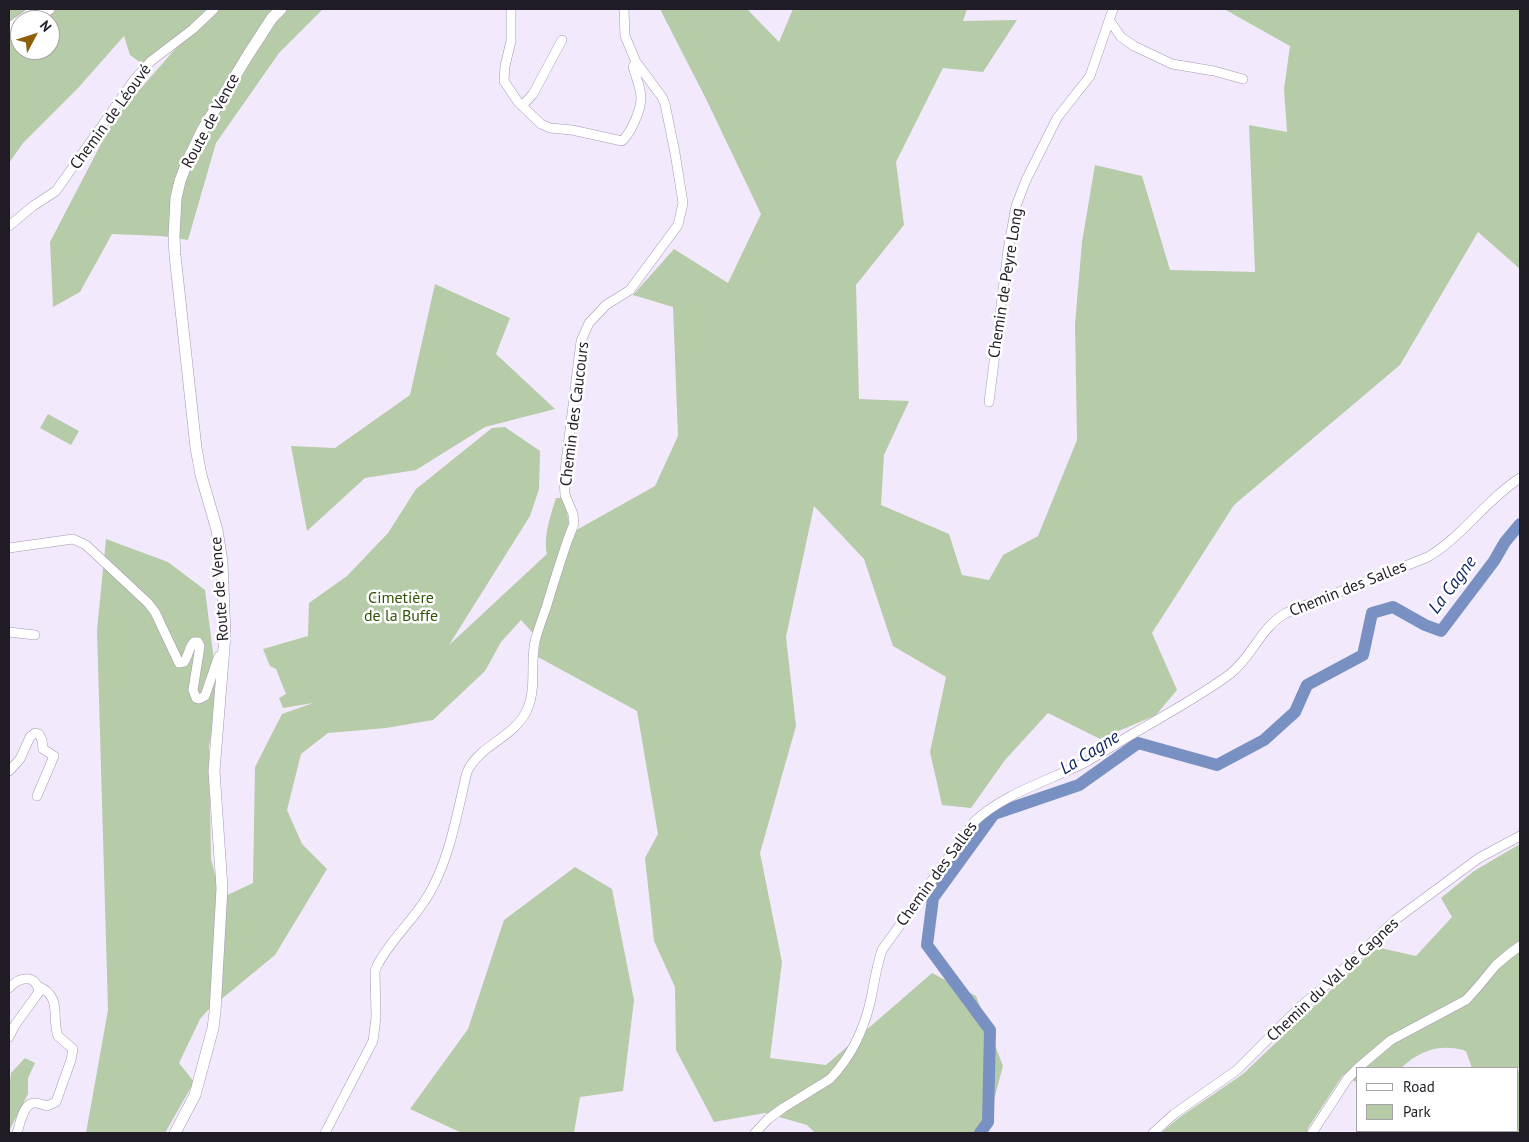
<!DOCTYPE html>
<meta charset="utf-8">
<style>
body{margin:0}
#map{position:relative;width:1529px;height:1142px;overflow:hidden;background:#f3e9fd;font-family:"PT Sans",sans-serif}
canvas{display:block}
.frame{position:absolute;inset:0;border:10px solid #201b24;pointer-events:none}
.legend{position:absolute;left:1356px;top:1067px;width:162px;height:65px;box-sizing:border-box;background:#fff;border:1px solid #a6a4a7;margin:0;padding:6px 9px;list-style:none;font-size:15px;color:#201b24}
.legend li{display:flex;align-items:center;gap:10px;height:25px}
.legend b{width:25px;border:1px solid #a6a4a7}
.north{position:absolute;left:10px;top:10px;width:50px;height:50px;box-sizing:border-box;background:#fff;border:1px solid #a6a4a7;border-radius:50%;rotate:50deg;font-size:14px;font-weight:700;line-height:20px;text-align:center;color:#201b24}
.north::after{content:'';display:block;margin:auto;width:18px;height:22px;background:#8e6008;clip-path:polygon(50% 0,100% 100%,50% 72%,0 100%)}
</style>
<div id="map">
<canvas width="1529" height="1142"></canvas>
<div class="frame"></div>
<ul class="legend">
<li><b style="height:6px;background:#fff"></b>Road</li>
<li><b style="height:14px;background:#b6cba8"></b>Park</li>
</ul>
<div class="north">N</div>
</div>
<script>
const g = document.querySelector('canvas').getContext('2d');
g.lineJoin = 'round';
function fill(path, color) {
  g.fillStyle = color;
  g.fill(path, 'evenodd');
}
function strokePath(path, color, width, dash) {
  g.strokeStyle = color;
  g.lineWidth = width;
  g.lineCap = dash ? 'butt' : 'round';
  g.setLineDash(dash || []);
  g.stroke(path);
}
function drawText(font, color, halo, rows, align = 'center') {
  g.font = font + ' "PT Sans",sans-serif';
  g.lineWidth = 5;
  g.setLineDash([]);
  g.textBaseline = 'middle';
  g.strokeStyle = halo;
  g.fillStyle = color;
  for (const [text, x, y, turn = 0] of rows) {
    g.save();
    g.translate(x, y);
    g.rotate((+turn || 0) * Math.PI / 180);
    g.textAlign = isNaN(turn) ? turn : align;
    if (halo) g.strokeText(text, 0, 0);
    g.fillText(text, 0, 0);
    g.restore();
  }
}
const green = new Path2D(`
 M 9,9 L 323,9 L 279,53 L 216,143 L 188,240 L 161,236 L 112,234 L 80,292 L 53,307 L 50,242 L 114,119 L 183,40 L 148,68 L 130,55 L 124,36 L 79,87 L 23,143 L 9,163 ZM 20,20 L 50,20 L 50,50 L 20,50 Z
 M 660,9 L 747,9 L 779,42 L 793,9 L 967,9 L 963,21 L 1017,20 L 983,72 L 943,68 L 896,162 L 904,225 L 856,285 L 859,399 L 909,401 L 884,455 L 881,505 L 949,534 L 962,575 L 989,580 L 1003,555 L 1038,536 L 1077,440 L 1075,324 L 1082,242 L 1095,165 L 1142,176 L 1170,270 L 1255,272 L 1249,125 L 1287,132 L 1284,89 L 1290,46 L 1224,9 L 1520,9 L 1520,269 L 1478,232 L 1400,365 L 1234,505 L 1152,633 L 1177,690 L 1156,715 L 1100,739 L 1048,713 L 1005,760 L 971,808 L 942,805 L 930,752 L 946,677 L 893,646 L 864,559 L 814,506 L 786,637 L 796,726 L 760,853 L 782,962 L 770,1058 L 826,1065 L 932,973 L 976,996 L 1003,1066 L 985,1133 L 815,1133 L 807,1125 L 765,1113 L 714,1122 L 676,1050 L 675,987 L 654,941 L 645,858 L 658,834 L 637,711 L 538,657 L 540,641 L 521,620 L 501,642 L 485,671 L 433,720 L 386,728 L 328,733 L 301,754 L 287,810 L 302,844 L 327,869 L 275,955 L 207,1011 L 200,1019 L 179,1063 L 194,1082 L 165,1133 L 86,1133 L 108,1010 L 97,630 L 106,539 L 168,562 L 205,590 L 218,692 L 209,747 L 211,859 L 221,898 L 253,883 L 255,767 L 282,714 L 313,703 L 283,708 L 279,698 L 286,694 L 276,669 L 270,666 L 263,649 L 308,636 L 309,603 L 347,576 L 388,533 L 416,489 L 492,428 L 505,427 L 540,451 L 539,489 L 530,516 L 449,645 L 547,554 C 543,537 551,514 556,498 L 564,498 L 569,523 L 564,537 L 655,486 L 678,436 L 673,307 L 633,295 L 674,249 L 728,283 L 761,214 L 706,99 Z
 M 435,284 L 510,318 L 496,354 L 555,409 L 485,427 L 416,470 L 365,478 L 307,531 L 291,446 L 335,448 L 410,395 Z
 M 48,414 L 79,431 L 71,445 L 40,428 Z
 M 1520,844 L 1520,1067 L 1518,1068 L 1472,1068 L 1466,1051 C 1441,1043 1420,1050 1401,1068 L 1358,1068 L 1358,1083 L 1343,1075 L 1308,1128 L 1307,1133 L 1161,1133 L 1180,1117 L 1243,1074 L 1376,947 L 1416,956 L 1452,917 L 1441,898 L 1474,871 Z
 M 575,867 L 612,889 L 634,1000 L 623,1091 L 580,1097 L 574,1133 L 462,1133 L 410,1109 L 468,1029 L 504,920 Z
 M 25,1058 L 35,1063 L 28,1078 L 28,1094 L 9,1131 L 9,1088 L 11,1073 Z
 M 1518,1070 L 1520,1074 L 1520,1133 L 1431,1133 L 1442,1131 L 1518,1131 Z`);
const river = new Path2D(`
 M 980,1133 L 988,1122 L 990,1030 L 927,945 L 933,898 L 994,814 L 1079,785 L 1138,743 L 1217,765 L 1264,740 L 1295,712 L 1307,685 L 1363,655 L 1372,613 L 1393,607 L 1425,625 L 1441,631 L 1494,561 L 1505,542 L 1520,524`);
const minor = new Path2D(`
 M 511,9 L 511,41 L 505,66 L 504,81 L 518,102 L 541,124 L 550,128 L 572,130 L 622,141 C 631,133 641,110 641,98 C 641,88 636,77 633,67 L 636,62 L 625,36 L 624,9
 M 1110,21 L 1121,37 L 1134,46 L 1172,64 L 1214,71 L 1243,79
 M 522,106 L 533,94 L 562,40
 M 9,226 L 33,206 L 56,191 L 134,80 L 151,61 L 193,29 L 214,9
 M 989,402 L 1008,250 L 1016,206 L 1026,180 L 1057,118 L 1090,76 L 1113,9
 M 9,548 L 73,539 L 86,545 L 148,603 L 155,612 L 179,663 L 184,662 C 189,656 188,648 194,642 L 198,642 L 200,646 L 193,690 L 196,698 L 199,699 L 205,696 L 217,661 L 219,656 L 223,655
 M 9,632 L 35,635
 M 9,771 L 20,759 L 30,737 L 35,733 L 39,734 L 42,740 L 43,749 L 54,756 L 37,796
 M 9,988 C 19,977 36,973 39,992 L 15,1025 L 9,1037
 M 17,1133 C 20,1125 23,1102 35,1103 C 39,1103 44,1105 47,1106 L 56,1102 L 71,1060 L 73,1049 L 58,1036 C 51,1017 63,997 38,986
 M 325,1133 L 373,1041 L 376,1017 L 375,971 L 377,966 C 390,940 414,920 429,894 C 450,858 457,813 467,772 C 479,745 514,738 527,710 C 537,688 530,663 535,641 C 538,630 542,619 546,608 C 553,585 560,562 568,539 L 574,524 L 573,514 L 565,495 L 564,478 L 581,341 L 589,323 L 606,305 L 630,290 L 678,225 L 683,203 L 675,153 L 665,104 L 662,97 L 636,62
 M 755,1133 L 768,1119 L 783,1108 L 830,1079 C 850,1058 863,1032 870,1003 C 874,985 876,968 882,950 L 974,822 C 1001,795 1050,780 1084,763 C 1104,752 1123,739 1143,728 C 1172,711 1203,694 1230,674 C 1253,656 1260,628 1286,613 L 1428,557 C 1463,536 1486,500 1520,478
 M 1153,1133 L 1174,1114 L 1237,1070 L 1301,1006 L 1331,981 L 1395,920 L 1479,858 L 1520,836
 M 1312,1133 L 1348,1078 L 1359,1067 L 1391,1040 L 1466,1000 L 1477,988 L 1496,965 L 1509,954 L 1520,946`);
const major = new Path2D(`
 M 21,20 L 37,9
 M 33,20 L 49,9
 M 9,29 L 20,21
 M 175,1133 L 195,1095 L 213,1028 L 215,1012 L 222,888 L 214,771 L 225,635 L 222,562 L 217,530 L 201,475 L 196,448 L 175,255 L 174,236 L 176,198 L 180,181 L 188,160 L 203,129 L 248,55 L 272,18 L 281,9`);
const streetNames = [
 ["Chemin de Léouvé",111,117,-54],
 ["Route de Vence",211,121,-62],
 ["Chemin de Peyre Long",1006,283,-81],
 ["Chemin des Caucours",575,414,-83],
 ["Route de Vence",220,589,-94],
 ["Chemin des Salles",1348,589,-22],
 ["Chemin des Salles",937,874,-54],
 ["Chemin du Val de Cagnes",1333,980,-43]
];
const parkNames = [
 ["Cimetière",401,598],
 ["de la Buffe",401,616]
];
const waterNames = [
 ["La Cagne",1453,585,-53],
 ["La Cagne",1090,753,-32]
];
fill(green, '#b6cba8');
strokePath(river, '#7991c2', 12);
strokePath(minor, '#a498b0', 10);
strokePath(major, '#a498b0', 12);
strokePath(minor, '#fff', 9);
strokePath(major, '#fff', 11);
drawText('16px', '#201b24', '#fff', streetNames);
drawText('16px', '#305406', '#fff', parkNames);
drawText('italic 18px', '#0c235d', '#fff', waterNames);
</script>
